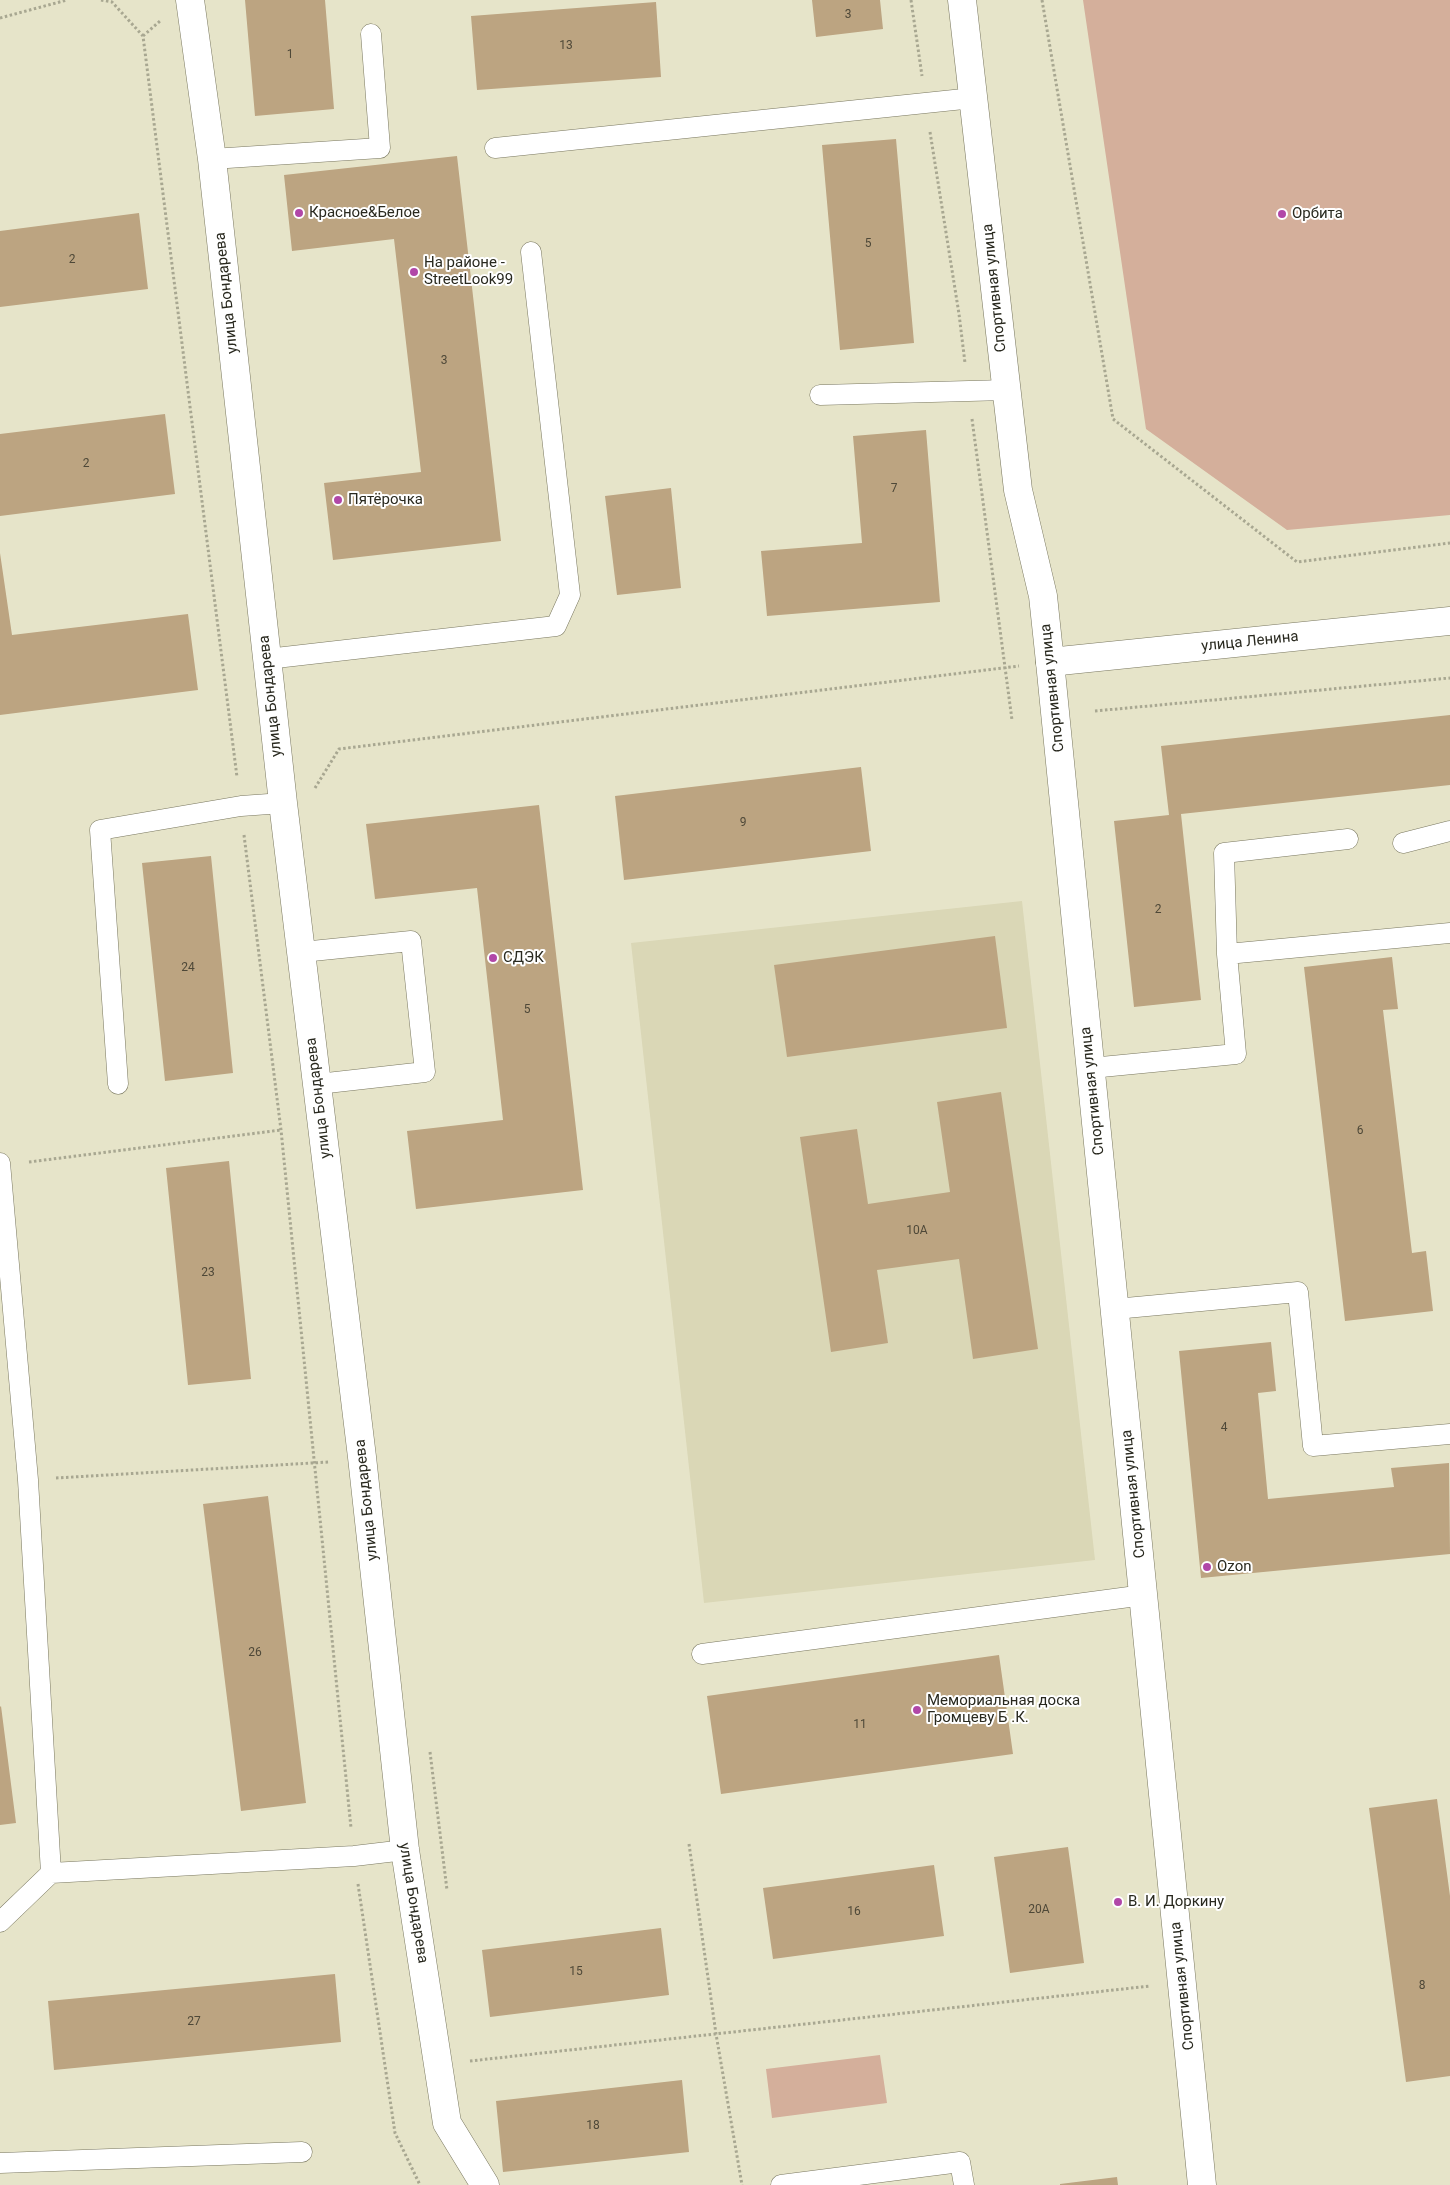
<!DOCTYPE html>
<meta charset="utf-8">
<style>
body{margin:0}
canvas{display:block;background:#e6e4c9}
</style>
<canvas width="1450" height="2185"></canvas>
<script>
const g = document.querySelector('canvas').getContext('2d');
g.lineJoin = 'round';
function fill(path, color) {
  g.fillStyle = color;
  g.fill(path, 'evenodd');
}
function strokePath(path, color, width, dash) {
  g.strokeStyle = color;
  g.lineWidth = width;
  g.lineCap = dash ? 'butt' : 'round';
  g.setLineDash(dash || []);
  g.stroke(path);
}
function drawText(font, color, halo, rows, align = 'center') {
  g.font = font + ' Roboto,sans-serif';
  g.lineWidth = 4;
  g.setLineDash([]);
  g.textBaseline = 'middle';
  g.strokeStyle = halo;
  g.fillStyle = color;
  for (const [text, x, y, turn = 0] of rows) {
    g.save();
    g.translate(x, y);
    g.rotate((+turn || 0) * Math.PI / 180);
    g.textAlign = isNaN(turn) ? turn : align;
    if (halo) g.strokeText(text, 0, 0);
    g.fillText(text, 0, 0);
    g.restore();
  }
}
const built = new Path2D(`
 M 1022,901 L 1095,1560 L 704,1603 L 631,943 Z`);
const green = new Path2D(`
 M 1083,0 L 1450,0 L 1450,515 L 1287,530 L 1146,429 Z
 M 880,2055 L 887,2103 L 772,2118 L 766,2069 Z`);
const building = new Path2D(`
 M 245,0 L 325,0 L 334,109 L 255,116 Z
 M 812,0 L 880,0 L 883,29 L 816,37 Z
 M 656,2 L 661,77 L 477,90 L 471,16 Z
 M 896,139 L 914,343 L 840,350 L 822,145 Z
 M 457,156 L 501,541 L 333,560 L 324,483 L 421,472 L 394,239 L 292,251 L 284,175 Z
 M 139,213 L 148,289 L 0,307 L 0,231 Z
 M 165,414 L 175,494 L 0,516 L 0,434 Z
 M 926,430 L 940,602 L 767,616 L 761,551 L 862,543 L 853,436 Z
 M 671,488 L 681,588 L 617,595 L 605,496 Z
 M 0,553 L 12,635 L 188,614 L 198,690 L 0,715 Z
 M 1450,715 L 1450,785 L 1181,814 L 1201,1000 L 1134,1007 L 1114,821 L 1169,815 L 1161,746 Z
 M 861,767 L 871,851 L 624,880 L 615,796 Z
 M 539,805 L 583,1190 L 416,1209 L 407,1131 L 503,1120 L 477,888 L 375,899 L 366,824 Z
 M 211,856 L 233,1073 L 165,1081 L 142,863 Z
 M 995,936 L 1007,1028 L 787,1057 L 774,965 Z
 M 1392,957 L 1398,1009 L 1383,1010 L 1412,1253 L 1426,1251 L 1433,1311 L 1345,1321 L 1304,967 Z
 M 1001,1092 L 1038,1349 L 973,1359 L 959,1259 L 877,1270 L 888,1343 L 831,1352 L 800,1137 L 857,1129 L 868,1204 L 950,1192 L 937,1102 Z
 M 229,1161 L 251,1379 L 188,1385 L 166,1168 Z
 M 1271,1342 L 1276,1391 L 1258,1393 L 1268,1499 L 1394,1487 L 1391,1468 L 1449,1463 L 1450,1554 L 1201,1578 L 1179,1351 Z
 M 268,1496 L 306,1803 L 241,1811 L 203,1504 Z
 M 999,1655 L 1013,1754 L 721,1794 L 707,1696 Z
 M 1,1706 L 16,1823 L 0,1825 L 0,1707 Z
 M 1437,1799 L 1450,1896 L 1450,2076 L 1406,2082 L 1369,1808 Z
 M 1068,1847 L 1084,1963 L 1010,1973 L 994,1857 Z
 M 934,1865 L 944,1936 L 773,1959 L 763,1888 Z
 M 661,1928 L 669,1995 L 490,2017 L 482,1950 Z
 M 335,1974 L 341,2042 L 54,2070 L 48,2001 Z
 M 682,2080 L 689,2152 L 503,2172 L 496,2101 Z
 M 1117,2177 L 1118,2185 L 1060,2185 L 1060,2184 Z`);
const path = new Path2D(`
 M 101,0 L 112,2 L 143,36 L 237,777
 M 911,0 L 922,76
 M 1042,0 L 1113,419 L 1297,562 L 1450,543
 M 0,18 L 67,0
 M 143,36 L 160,21
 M 930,132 L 959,314 L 965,363
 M 972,419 L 1012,720
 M 1095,711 L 1450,678
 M 315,788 L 339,749 L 1019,666
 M 244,835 L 281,1130 L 351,1828
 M 29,1162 L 281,1130
 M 56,1478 L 329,1462
 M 430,1752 L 447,1890
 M 689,1844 L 716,2034 L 742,2185
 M 358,1884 L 395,2133 L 420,2185
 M 470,2061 L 1150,1986`);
const service = new Path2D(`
 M 495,148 L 973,98
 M 212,159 L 380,148 L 371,34
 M 820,395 L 1006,390
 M 267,659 L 556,626 L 570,595 L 531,252
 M 1403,843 L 1450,831
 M 302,952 L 411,941 L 425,1072 L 318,1084
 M 1227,954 L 1224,853 L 1348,839
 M 1091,1068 L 1236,1054 L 1227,954 L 1450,933
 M 118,1084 L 100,830 L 241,806 L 283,803
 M 0,1163 L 28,1480 L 51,1873
 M 1115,1309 L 1298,1292 L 1313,1446 L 1450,1434
 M 702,1654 L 1144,1595
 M 0,1922 L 51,1873 L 354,1856 L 405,1850
 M 0,2163 L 302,2152
 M 781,2185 L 960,2162 L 964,2185`);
const minor = new Path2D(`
 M 190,0 L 212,159 L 283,803 L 362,1457 L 405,1850 L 447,2123 L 485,2185
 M 1050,662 L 1202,2185`);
const tertiary = new Path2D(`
 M 962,0 L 1018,490 L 1043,596 L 1050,662 L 1450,621`);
const markers = [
 [299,213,5,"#b147a8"],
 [1282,214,5,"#b147a8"],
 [414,272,5,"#b147a8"],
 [338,500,5,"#b147a8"],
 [493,958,5,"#b147a8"],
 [1207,1567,5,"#b147a8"],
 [917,1710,5,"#b147a8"],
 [1118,1902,5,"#b147a8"]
];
const numberNames = [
 ["3",848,15],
 ["13",566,46],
 ["1",290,55],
 ["5",868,244],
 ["2",72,260],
 ["3",444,361],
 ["2",86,464],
 ["7",894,489],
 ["9",743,823],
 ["2",1158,910],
 ["24",188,968],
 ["5",527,1010],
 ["6",1360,1131],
 ["10А",917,1231],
 ["23",208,1273],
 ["4",1224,1428],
 ["26",255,1653],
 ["11",860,1725],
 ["20А",1039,1910],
 ["16",854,1912],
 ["15",576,1972],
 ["8",1422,1986],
 ["27",194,2022],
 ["18",593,2126]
];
const poiNames = [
 ["Красное&Белое",309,213],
 ["Орбита",1292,214],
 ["На районе -",424,263],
 ["StreetLook99",424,280],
 ["Пятёрочка",348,500],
 ["СДЭК",503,958],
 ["Ozon",1217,1567],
 ["Мемориальная доска",927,1701],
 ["Громцеву Б .К.",927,1718],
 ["В. И. Доркину",1128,1902]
];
const streetNames = [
 ["Спортивная улица",995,288,-96],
 ["улица Бондарева",227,293,-96],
 ["улица Ленина",1250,642,-6],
 ["Спортивная улица",1053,688,-96],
 ["улица Бондарева",271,696,-96],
 ["Спортивная улица",1093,1091,-96],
 ["улица Бондарева",319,1098,-97],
 ["Спортивная улица",1134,1494,-96],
 ["улица Бондарева",367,1500,-96],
 ["улица Бондарева",413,1903,81],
 ["Спортивная улица",1183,1986,-96]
];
fill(built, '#dad7b6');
fill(green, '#d4af9b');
fill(building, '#bca481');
strokePath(service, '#79775f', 21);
strokePath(minor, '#79775f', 29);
strokePath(tertiary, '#79775f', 29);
strokePath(path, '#a8a791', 3, [2.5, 2.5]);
strokePath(service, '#fff', 20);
strokePath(minor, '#fff', 28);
strokePath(tertiary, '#fff', 28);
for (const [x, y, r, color] of markers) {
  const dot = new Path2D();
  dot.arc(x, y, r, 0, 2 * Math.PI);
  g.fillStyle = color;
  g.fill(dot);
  strokePath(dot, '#fff', 2);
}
drawText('12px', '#4e4838', null, numberNames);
drawText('15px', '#29291f', '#fff', poiNames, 'left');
drawText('15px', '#29291f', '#fff', streetNames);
</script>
